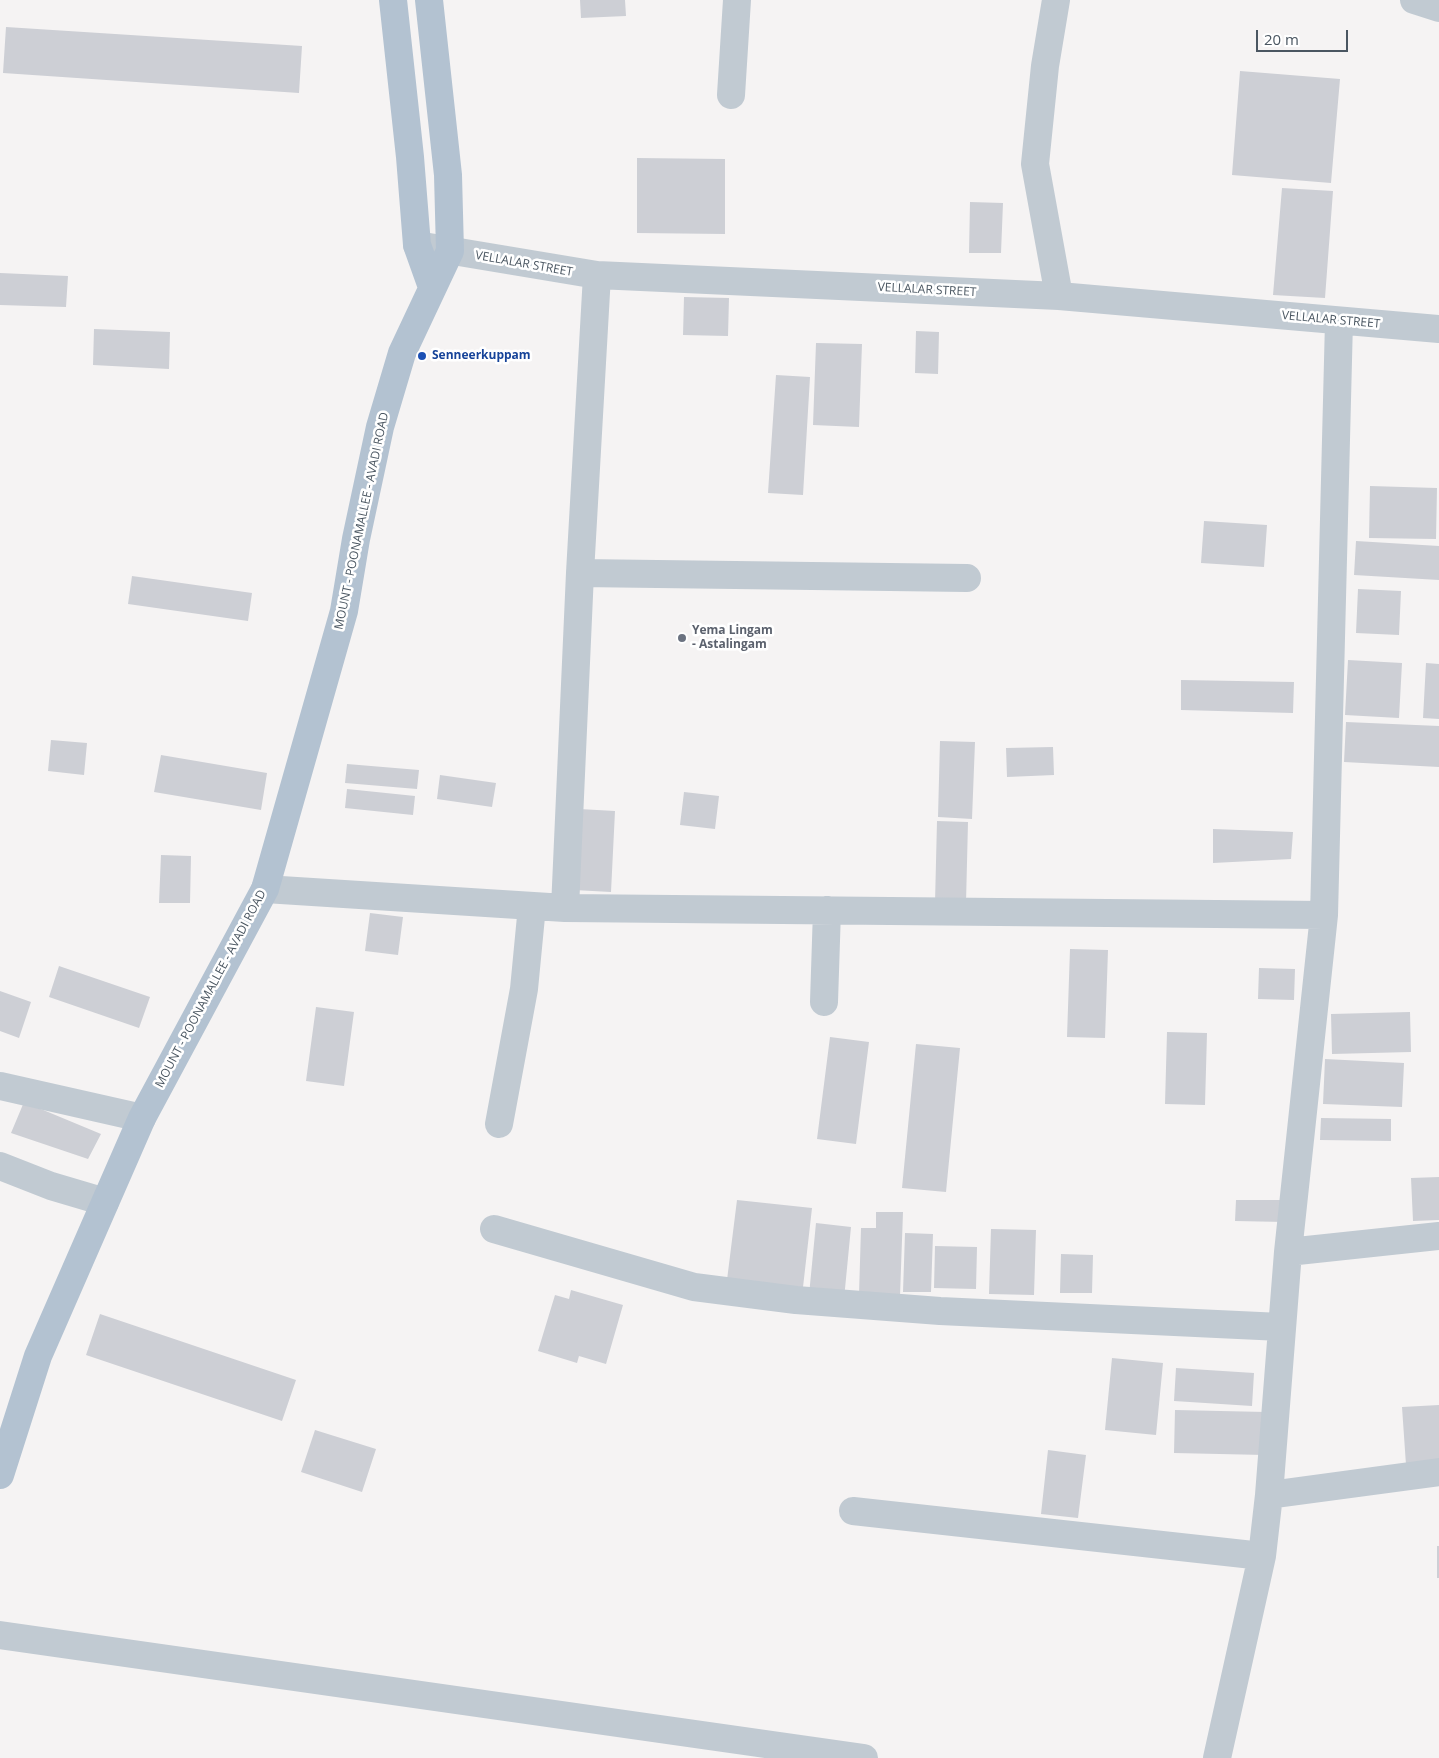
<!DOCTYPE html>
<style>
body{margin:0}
#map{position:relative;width:1439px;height:1758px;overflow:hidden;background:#f5f3f3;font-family:"Open Sans",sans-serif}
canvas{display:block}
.scale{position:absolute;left:1256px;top:30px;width:92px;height:22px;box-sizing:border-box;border:2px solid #4a5661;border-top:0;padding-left:6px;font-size:15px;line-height:18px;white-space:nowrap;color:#4a5661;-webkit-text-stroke:4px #fff;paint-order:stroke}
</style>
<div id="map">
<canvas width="1439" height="1758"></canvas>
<div class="scale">20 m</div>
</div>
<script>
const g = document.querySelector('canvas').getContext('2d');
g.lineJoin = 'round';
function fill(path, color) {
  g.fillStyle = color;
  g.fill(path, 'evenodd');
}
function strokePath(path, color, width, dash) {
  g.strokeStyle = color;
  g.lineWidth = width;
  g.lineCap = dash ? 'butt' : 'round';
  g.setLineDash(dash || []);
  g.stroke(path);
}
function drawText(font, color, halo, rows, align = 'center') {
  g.font = font + ' "Open Sans",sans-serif';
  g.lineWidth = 5;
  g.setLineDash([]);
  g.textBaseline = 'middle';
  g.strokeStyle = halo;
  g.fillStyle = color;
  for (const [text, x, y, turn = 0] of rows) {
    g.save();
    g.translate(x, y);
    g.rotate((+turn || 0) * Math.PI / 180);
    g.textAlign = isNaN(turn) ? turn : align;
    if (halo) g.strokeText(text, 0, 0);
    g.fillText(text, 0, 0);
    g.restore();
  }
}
const building = new Path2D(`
 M 580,0 L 625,0 L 626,16 L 581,18 Z
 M 6,27 L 302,46 L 299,93 L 3,73 Z
 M 1240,71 L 1340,79 L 1331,183 L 1232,175 Z
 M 637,158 L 725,159 L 725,234 L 637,233 Z
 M 1282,188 L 1333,191 L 1325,298 L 1273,295 Z
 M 970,202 L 1003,203 L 1001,253 L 969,253 Z
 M 0,273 L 68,276 L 66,307 L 0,305 Z
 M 684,297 L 729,298 L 728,336 L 683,335 Z
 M 94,329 L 170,332 L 169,369 L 93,365 Z
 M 916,331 L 939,332 L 938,374 L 915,373 Z
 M 816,343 L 862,344 L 859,427 L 813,425 Z
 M 776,375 L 810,377 L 803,495 L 768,493 Z
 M 1370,486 L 1437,488 L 1436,539 L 1369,538 Z
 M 1204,521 L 1267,525 L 1264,567 L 1201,563 Z
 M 1356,541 L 1439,546 L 1439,580 L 1354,575 Z
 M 132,576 L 252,593 L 248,621 L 128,604 Z
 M 1358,589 L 1401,591 L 1399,635 L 1356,633 Z
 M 1348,660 L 1402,663 L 1399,718 L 1345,715 Z
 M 1426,663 L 1439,664 L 1439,719 L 1423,718 Z
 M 1181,680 L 1294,682 L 1293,713 L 1181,710 Z
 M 1346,722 L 1439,726 L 1439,767 L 1344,762 Z
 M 51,740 L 87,743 L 84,775 L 48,771 Z
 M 940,741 L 975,742 L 972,819 L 938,817 Z
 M 1053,747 L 1054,775 L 1007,777 L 1006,748 Z
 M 161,755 L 267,773 L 261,810 L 154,792 Z
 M 347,764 L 419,770 L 417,789 L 345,783 Z
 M 440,775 L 496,783 L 492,807 L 437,799 Z
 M 347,789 L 415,796 L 413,815 L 345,808 Z
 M 684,792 L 719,796 L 715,829 L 680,825 Z
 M 579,809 L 615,811 L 611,892 L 574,890 Z
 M 937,821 L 968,822 L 966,903 L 935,903 Z
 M 1213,829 L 1293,832 L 1291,859 L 1213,863 Z
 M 161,855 L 191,856 L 190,903 L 159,903 Z
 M 370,913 L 403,917 L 398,955 L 365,951 Z
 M 1070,949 L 1108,950 L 1105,1038 L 1067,1037 Z
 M 59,966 L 150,997 L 139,1028 L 49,997 Z
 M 1259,968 L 1295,969 L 1294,1000 L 1258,999 Z
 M 0,991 L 31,1002 L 19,1038 L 0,1031 Z
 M 316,1007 L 354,1012 L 344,1086 L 306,1081 Z
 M 1410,1012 L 1411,1052 L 1332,1054 L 1331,1014 Z
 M 1167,1032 L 1207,1033 L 1205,1105 L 1165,1104 Z
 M 830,1037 L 869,1042 L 856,1144 L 817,1139 Z
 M 916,1044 L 960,1048 L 946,1192 L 902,1188 Z
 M 1325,1059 L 1404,1063 L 1402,1107 L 1323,1104 Z
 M 24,1102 L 101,1134 L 88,1159 L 11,1133 Z
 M 1321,1118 L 1391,1119 L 1391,1141 L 1320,1140 Z
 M 1439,1177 L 1439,1220 L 1413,1221 L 1411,1178 Z
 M 737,1200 L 812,1208 L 802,1296 L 726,1288 Z
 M 1236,1200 L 1285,1200 L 1285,1222 L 1235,1221 Z
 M 876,1212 L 903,1212 L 900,1296 L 859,1295 L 861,1228 L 876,1228 Z
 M 816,1223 L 851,1227 L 844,1299 L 809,1295 Z
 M 991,1229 L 1036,1230 L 1034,1295 L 989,1294 Z
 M 905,1233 L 933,1234 L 931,1292 L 903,1292 Z
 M 935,1246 L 977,1247 L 976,1289 L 934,1288 Z
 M 1061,1254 L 1093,1255 L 1092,1293 L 1060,1293 Z
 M 571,1290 L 623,1305 L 606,1364 L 579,1356 L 577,1363 L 538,1351 L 555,1295 L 569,1299 Z
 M 100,1314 L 296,1380 L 282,1421 L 86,1355 Z
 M 1112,1358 L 1163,1363 L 1156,1435 L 1105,1430 Z
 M 1176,1368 L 1254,1373 L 1252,1406 L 1174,1401 Z
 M 1439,1405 L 1439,1463 L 1406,1465 L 1402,1407 Z
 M 1175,1410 L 1266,1412 L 1265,1455 L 1174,1453 Z
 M 315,1430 L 376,1449 L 362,1492 L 301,1472 Z
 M 1048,1450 L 1086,1455 L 1078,1518 L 1041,1514 Z
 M 1437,1546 L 1439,1546 L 1439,1578 L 1437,1578 Z`);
const minor = new Path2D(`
 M 1056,0 L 1045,66 L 1035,164 L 1059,296
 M 1414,0 L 1439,8
 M 731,95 L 737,0
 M 417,245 L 597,275 L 1059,296 L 1439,329
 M 580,573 L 967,578
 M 265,889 L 565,908 L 1324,915
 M 565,908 L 580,573 L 597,275
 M 824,1002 L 827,910
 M 0,1086 L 142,1118
 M 499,1124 L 524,989 L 532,906
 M 0,1166 L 51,1186 L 105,1202
 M 494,1229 L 694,1287 L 796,1300 L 940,1311 L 1281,1327
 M 1288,1252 L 1439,1236
 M 1269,1495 L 1439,1472
 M 853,1511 L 1262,1556
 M 0,1635 L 864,1758
 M 1217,1758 L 1262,1556 L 1269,1495 L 1288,1252 L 1324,915 L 1339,321`);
const major = new Path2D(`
 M 393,0 L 410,157 L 417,245 L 432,287
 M 0,1475 L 38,1356 L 142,1118 L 265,889 L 344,611 L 356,539 L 380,427 L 402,353 L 450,251 L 448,175 L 429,0`);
const markers = [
 [422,356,5,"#1a4fb4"],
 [682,638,5,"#6b7280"]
];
const streetNames = [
 ["VELLALAR STREET",524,264,10],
 ["VELLALAR STREET",927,290,3],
 ["VELLALAR STREET",1331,320,5],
 ["MOUNT - POONAMALLEE - AVADI ROAD",362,521,-78],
 ["MOUNT - POONAMALLEE - AVADI ROAD",211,989,-62]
];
const transitNames = [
 ["Senneerkuppam",432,356]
];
const worshipNames = [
 ["Yema Lingam",692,631],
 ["- Astalingam",692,645]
];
fill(building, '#cdcfd5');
strokePath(minor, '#c1cad2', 28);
strokePath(major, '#b3c2d1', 28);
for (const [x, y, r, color] of markers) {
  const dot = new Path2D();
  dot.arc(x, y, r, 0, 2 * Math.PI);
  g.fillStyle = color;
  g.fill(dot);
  strokePath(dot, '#fff', 2);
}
drawText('12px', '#4a5661', '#fff', streetNames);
drawText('bold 12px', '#164399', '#fff', transitNames, 'left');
drawText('bold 12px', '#5b616d', '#fff', worshipNames, 'left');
</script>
